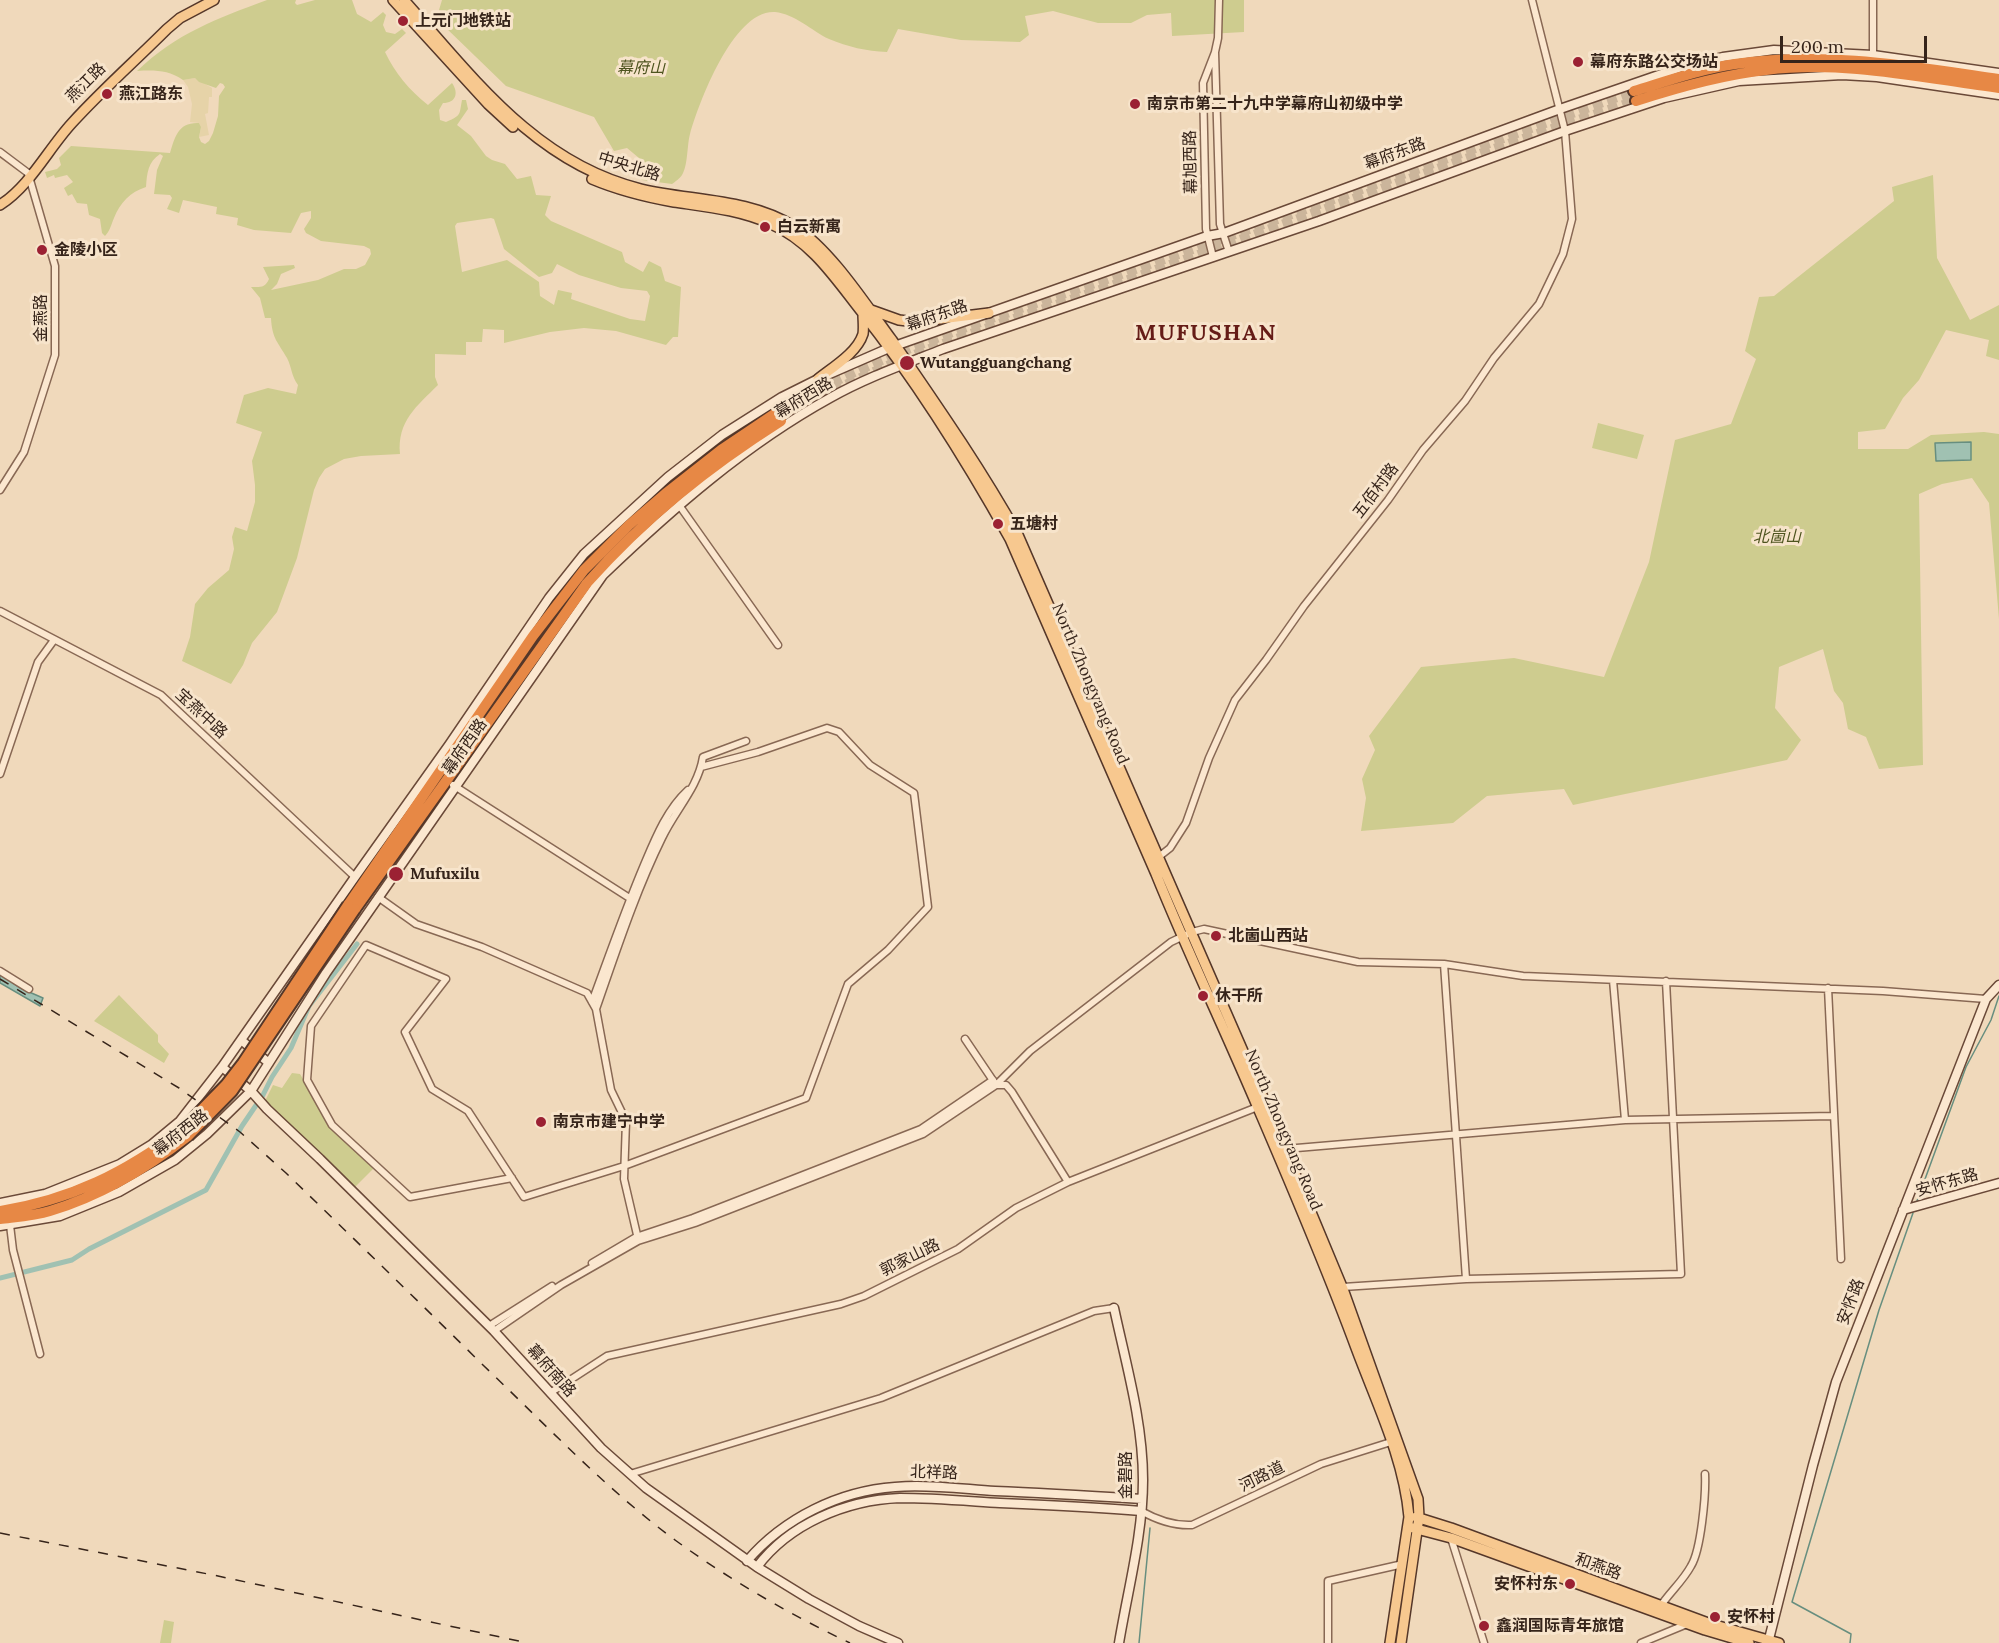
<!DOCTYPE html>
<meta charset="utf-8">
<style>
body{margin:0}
#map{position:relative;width:1999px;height:1643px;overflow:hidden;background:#f0d9bb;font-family:Lora,serif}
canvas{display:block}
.scale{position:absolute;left:1780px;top:36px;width:147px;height:27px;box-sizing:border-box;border:3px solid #36241a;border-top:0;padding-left:8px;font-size:18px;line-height:21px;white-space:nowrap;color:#36241a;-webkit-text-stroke:4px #f7e4cb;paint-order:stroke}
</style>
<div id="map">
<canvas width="1999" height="1643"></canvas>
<div class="scale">200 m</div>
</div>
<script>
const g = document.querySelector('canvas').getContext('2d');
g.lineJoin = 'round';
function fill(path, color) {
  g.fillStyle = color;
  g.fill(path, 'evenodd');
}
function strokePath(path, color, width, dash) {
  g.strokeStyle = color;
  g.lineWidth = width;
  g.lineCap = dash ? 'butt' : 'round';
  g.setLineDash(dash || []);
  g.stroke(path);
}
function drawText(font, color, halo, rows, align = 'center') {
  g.font = font + ' Lora,"Noto Sans SC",serif';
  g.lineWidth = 6;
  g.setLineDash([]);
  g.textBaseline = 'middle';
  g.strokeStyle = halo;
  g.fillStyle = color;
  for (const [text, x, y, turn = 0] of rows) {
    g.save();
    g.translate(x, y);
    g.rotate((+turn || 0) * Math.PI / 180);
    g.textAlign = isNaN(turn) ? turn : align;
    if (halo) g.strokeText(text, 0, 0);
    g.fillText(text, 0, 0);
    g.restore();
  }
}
const farmland = new Path2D(`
 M 195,78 L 212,88 L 212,97 L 209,97 L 208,113 L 205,114 L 209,135 L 199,137 L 201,127 L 199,123 L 190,122 L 192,104 L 188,87 L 183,80 Z`);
const green = new Path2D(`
 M 267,0 L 296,0 L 295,3 L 297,5 L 315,0 L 352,0 L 357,14 L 371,22 L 383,12 L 386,15 L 383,25 L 386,32 L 395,34 L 402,29 L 406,33 L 385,52 C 395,73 409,90 428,105 L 452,83 C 459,93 456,103 443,103 L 439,110 L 440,120 L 446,122 C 462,115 459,115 462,100 L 466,100 L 468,109 L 457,125 L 471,136 L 486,156 L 492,160 L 505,164 L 517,179 L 531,176 L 536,195 L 551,196 L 545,215 L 551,221 L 622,252 L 625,262 L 643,272 L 649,261 L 661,267 L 665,281 L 681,287 L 678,337 L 673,337 L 666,345 L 616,331 L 584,328 L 550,332 L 504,343 L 504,330 L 483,329 L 482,342 L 466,342 L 466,355 L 435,354 L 435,377 L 438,385 C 417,406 397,421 400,454 L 361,456 L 344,459 L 325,469 L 319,478 L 314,490 L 297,558 L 277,612 L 252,643 L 243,665 L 231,684 L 182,661 L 190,637 L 195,604 L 208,588 L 229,570 L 234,549 L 232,537 L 235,527 L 247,531 L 255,502 L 255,485 L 252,461 L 262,432 L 236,423 L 244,395 L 268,388 L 296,394 L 298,385 C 291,375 292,368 287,358 C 278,342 272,339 271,318 L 265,318 L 260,298 L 251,287 C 261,287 265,288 269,279 L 263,267 L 294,265 L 295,268 L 281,274 L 277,284 L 271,290 L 318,280 L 344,269 L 356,269 L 365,265 L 371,254 L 370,249 L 364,246 L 321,241 L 306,233 L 304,229 L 311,218 L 311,211 L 301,213 L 291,233 L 254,230 L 237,225 L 238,218 L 216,214 L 217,207 L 183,200 L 179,213 L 167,209 L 172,198 L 170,195 L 154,194 L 157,170 L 163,156 L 160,154 C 148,162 147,173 146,187 C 130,192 120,203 114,218 C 111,225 110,231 105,236 L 102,233 L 100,219 L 89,215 L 87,204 L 77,203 L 72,194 L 68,196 L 64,188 L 73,182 L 67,175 L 55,178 L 54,175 L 47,178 L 45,172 L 57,169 L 61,165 L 59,158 L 71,146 L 170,153 C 175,137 178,122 199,123 L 201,127 L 199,137 L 201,142 L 205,144 L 209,141 L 213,133 L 218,116 L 219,96 L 225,87 L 223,84 L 220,83 L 216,88 L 199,82 L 195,78 L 183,80 C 168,70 155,70 137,71 C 177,33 216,19 267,0 ZM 491,218 L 494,219 L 504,249 L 539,277 L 552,273 L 557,264 L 579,275 L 621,288 L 647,291 L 650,296 L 645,321 L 630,319 L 571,299 L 572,293 L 558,290 L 554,305 L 540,296 L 539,282 L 507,260 L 462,272 L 455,226 L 457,223 Z
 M 442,0 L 1244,0 L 1244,32 L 1172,36 L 1171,13 L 1147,15 L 1131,23 L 1098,23 L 1053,11 L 1025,16 L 1029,35 L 1020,42 L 961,40 L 898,29 L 887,52 C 866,51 848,47 829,39 C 812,31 795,14 775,12 C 734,9 699,102 690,134 C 687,145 688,166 682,175 C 680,178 675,182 672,184 L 642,180 L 636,172 L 639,158 L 627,148 L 614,151 L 594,117 L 506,86 L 444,26 L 439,10 Z
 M 1933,175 L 1937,258 L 1970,320 L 1999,305 L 1999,360 L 1986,356 L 1989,340 L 1946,330 L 1919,380 L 1903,398 L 1885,429 L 1858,432 L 1858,449 L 1908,449 L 1931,435 L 1984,432 L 1999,434 L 1999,619 L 1989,503 L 1972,478 L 1942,484 L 1919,494 L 1923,765 L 1879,769 L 1866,737 L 1848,729 L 1843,703 L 1834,691 L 1823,649 L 1779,667 L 1775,708 L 1801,740 L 1787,760 L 1573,805 L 1564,789 L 1487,796 L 1453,823 L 1361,831 L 1366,798 L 1362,779 L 1375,750 L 1369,736 L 1421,667 L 1514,658 L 1604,677 L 1649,562 L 1675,440 L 1731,424 L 1756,359 L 1745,351 L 1759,297 L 1774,296 L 1894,201 L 1892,187 Z
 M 1598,423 L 1644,435 L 1637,459 L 1592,448 Z
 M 119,995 L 158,1035 L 158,1042 L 169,1054 L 164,1063 L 94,1021 Z
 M 292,1073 L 300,1074 L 333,1129 L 374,1168 L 353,1189 L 264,1103 L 273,1085 L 282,1088 Z
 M 164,1620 L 174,1622 L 171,1643 L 160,1643 Z`);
const water = new Path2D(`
 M 1971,442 L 1971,460 L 1936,461 L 1935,443 Z
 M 0,974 L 20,988 L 43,998 L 40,1006 L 0,983 Z`);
const stream = new Path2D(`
 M 1917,1201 L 1966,1067 L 1991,1020 L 1999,996
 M 1139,1643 L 1150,1528
 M 1850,1643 L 1851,1634 L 1792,1602 L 1879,1310 L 1913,1213`);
const canal = new Path2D(`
 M 0,1278 L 72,1260 L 89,1249 L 206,1190 L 242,1126 L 263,1095 L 272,1077 L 291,1048 L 309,1006 L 357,944`);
const highwayTunnel = new Path2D(`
 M 779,411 C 887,348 1007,314 1124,273 C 1294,214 1464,152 1634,91
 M 781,421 C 887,354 1009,323 1125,281 C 1295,221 1464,157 1636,101`);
const street = new Path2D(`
 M 1215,52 L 1218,38 L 1219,0
 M 1873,55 L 1873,0
 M 0,152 L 28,173 L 55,266 L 55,355 L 24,452 L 0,490
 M 1213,257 L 1206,229 L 1203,83 L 1215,52 L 1220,224 L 1229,252
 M 679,505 L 778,645
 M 0,611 L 161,695 L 355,877
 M 0,774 L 38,662 L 54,640
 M 453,785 L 631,899
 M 1156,859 L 1170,848 L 1186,823 L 1209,758 L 1235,700 L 1266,660 L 1304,606 L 1388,500 L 1423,450 L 1465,401 L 1494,358 L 1539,304 L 1563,254 L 1572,219 L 1565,131 L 1532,0
 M 378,897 L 416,924 L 482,947 L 587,993 L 596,1009 L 611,1090 L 626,1121 L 624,1179 L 638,1239
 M 1444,964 L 1466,1279
 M 0,971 L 29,989
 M 1613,980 L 1625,1120
 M 1828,988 L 1841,1259
 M 592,1002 C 609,956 625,910 644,865 C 655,839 667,809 688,790
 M 596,1009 C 616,952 635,893 662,838 C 675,810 698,788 703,757 L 746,741
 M 965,1039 L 994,1082
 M 996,1085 L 1006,1085 L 1012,1092 L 1068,1182
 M 1285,1149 L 1625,1120 L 1833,1116
 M 512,1178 L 410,1197 L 332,1125 L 307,1080 L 311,1026 L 366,945 L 446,979 L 405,1032 L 432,1089 L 468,1111 L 524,1197 L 624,1166 L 806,1098 L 848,984 L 888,950 L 928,907 L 914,793 L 870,765 L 839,732 L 827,728 L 758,752 L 701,767
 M 10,1225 L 13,1250 L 40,1354
 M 592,1263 L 636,1237 L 693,1218 L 921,1129 L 993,1080
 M 1343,1287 L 1466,1279 L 1681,1274 L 1666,981
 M 489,1326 L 552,1286
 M 494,1331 L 561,1285 L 638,1241 L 695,1223 L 923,1134 L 996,1085 L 1030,1051 L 1171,942 L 1192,932 L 1204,929 L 1358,962 L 1444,964 L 1523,976 L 1883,991 L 1986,999
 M 550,1393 L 607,1356 L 841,1304 L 864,1296 L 958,1249 L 1016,1208 L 1068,1182 L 1260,1106
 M 630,1474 L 881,1398 L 1094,1311 L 1114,1308
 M 1141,1511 C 1157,1520 1173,1526 1192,1525 L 1321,1464 L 1394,1441
 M 1451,1538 L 1484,1643
 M 1660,1607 C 1669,1593 1683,1581 1691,1566 C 1701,1550 1706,1495 1705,1474
 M 1328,1643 L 1328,1581 L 1403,1564
 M 1641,1643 L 1687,1624`);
const secondary = new Path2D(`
 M 241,1040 L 269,1063
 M 222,1067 L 251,1091 L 267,1109 L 320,1159 L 494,1331 L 601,1448 L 646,1488 L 757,1567 L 809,1599 L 859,1626 L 898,1643
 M 0,1203 L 45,1194 L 120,1164 L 151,1145 L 180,1121 L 222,1067 L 355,877 L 449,745 L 549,598 L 584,554 L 668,477 L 722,435 L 782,397 L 818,379 L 889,348 L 1207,236 L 1224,233 L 1560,109 L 1682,67 L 1723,57 L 1774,50 L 1873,55 L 1999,73
 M 1903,1210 L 1999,1183
 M 0,1226 L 60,1216 L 119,1192 L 175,1160 L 207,1134 L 251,1091 L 326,973 L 603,575 C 672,509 745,445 830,398 C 865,378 905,364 943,349 L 1319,221 L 1565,131 L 1664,98 L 1739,81 L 1842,75 L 1877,77 L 1999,95
 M 1114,1308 C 1126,1364 1143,1422 1143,1480 C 1143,1534 1128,1589 1119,1643
 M 747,1561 C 784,1518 839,1491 895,1487 C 928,1484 963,1489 995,1491 C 1044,1493 1093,1496 1142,1499
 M 757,1567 C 789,1524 846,1500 900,1498 C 933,1498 967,1501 1000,1503 C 1047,1505 1094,1507 1141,1511
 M 1768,1643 L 1813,1465 L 1836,1382 L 1986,999 L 1999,985`);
const primary = new Path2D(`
 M 393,0 L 488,104 L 513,127
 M 404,0 C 473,77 535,163 641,189 C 692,201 749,198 795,227 C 831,250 866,305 892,340 C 936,404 980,467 1018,535 L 1266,1104 L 1343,1289 L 1418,1499 L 1419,1517 L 1401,1643
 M 592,179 C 618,190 646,197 674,202 C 708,207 740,210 771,224 C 811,241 835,278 861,311 C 917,382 966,460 1010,539 L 1156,874 C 1188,953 1225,1030 1258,1108 C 1292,1187 1326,1267 1356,1348 C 1376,1402 1404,1458 1409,1517 L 1390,1643
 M 0,205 C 30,186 48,149 72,123 C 102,90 136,60 167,29 L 180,18 L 214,0
 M 871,310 L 899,320 L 916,322 L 989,313
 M 818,379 C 833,367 857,353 863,334 C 864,328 863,320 863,314
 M 1416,1517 L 1451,1528 L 1708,1623 L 1779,1643
 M 1413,1528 L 1451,1538 L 1705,1630 L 1749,1643`);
const highway = new Path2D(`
 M 1634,91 C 1667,81 1701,69 1735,64 C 1827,51 1909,66 1999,79
 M 1636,101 C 1679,87 1721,75 1766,70 C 1844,60 1922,78 1999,88
 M 348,905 L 533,636 L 584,570 L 629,525 L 665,494 L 721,450 L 779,411
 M 355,909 L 587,583 C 646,517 707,468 781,421
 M 0,1211 C 71,1200 126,1172 182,1130
 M 0,1219 C 16,1217 34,1216 50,1211 C 100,1196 147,1168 188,1136`);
const rail = new Path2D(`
 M 0,979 L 179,1088 L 240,1132 L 286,1173 C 352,1237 418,1301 484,1366 C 546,1425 606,1489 675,1540 C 730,1580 789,1614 850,1643
 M 0,1533 L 218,1576 L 528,1643`);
const highwayBridge = new Path2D(`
 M 182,1130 L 226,1085 L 243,1063 L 348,905
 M 188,1136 L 232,1091 L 355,909`);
const markers = [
 [403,21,6,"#9b2133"],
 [1578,62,6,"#9b2133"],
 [107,94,6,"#9b2133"],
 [1135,104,6,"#9b2133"],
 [765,227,6,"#9b2133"],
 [42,250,6,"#9b2133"],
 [907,363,8,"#9b2133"],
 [998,524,6,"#9b2133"],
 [396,874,8,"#9b2133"],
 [1216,936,6,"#9b2133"],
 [1203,996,6,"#9b2133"],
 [541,1122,6,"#9b2133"],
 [1570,1584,6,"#9b2133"],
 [1715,1617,6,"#9b2133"],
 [1484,1626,6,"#9b2133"]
];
const poiNames = [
 ["上元门地铁站",415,21],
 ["幕府东路公交场站",1590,62],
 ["燕江路东",119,94],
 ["南京市第二十九中学幕府山初级中学",1147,104],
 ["白云新寓",777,227],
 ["金陵小区",54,250],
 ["Wutangguangchang",920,363],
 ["五塘村",1010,524],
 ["Mufuxilu",410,874],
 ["北崮山西站",1228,936],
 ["休干所",1215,996],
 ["南京市建宁中学",553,1122],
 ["安怀村东",1558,1584,"right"],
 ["安怀村",1727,1617],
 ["鑫润国际青年旅馆",1496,1626]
];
const parkNames = [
 ["幕府山",641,68],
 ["北崮山",1777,537]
];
const streetNames = [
 ["燕江路",86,83,-45],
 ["幕府东路",1395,154,-20],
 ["幕旭西路",1191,162,-91],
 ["中央北路",629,167,17],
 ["幕府东路",937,316,-19],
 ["金燕路",41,318,-90],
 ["幕府西路",804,398,-31],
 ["五佰村路",1376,491,-53],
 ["North Zhongyang Road",1090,684,67],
 ["宝燕中路",201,714,43],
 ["幕府西路",465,747,-55],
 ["North Zhongyang Road",1283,1130,67],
 ["幕府西路",181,1133,-38],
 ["安怀东路",1947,1183,-16],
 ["郭家山路",910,1258,-26],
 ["安怀路",1851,1302,-69],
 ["幕府南路",551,1371,48],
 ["北祥路",934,1473,2],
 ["金碧路",1126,1475,-90],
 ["河路道",1262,1477,-26],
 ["和燕路",1598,1567,20]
];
const districtNames = [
 ["MUFUSHAN",1206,334]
];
fill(farmland, '#e6d3a8');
fill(green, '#cecc8f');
fill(water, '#a0c1b2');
strokePath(water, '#678e7f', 1.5);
strokePath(stream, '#678e7f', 1.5);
strokePath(canal, '#a0c1b2', 5);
strokePath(highwayTunnel, '#cbb59b', 10, [10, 5]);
strokePath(street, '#886854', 9);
strokePath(secondary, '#6a4938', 11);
strokePath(primary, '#553729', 12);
strokePath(highway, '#553729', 14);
strokePath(street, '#fbe7cf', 6);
strokePath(secondary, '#fbe7cf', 8);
strokePath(primary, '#f7c88f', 9);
strokePath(highway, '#e78845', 10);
strokePath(rail, '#36241a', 1.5, [10, 10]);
strokePath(highwayBridge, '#553729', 14, []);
strokePath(highwayBridge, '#e78845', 10);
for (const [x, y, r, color] of markers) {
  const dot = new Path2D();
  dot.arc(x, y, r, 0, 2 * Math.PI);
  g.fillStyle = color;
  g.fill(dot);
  strokePath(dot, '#f7e4cb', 2);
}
drawText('bold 16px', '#36241a', '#f7e4cb', poiNames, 'left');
drawText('italic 16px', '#4e541f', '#f7e4cb', parkNames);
drawText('16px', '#36241a', '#f7e4cb', streetNames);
g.letterSpacing = '1.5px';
drawText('bold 22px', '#651c17', '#f7e4cb', districtNames);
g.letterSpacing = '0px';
</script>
